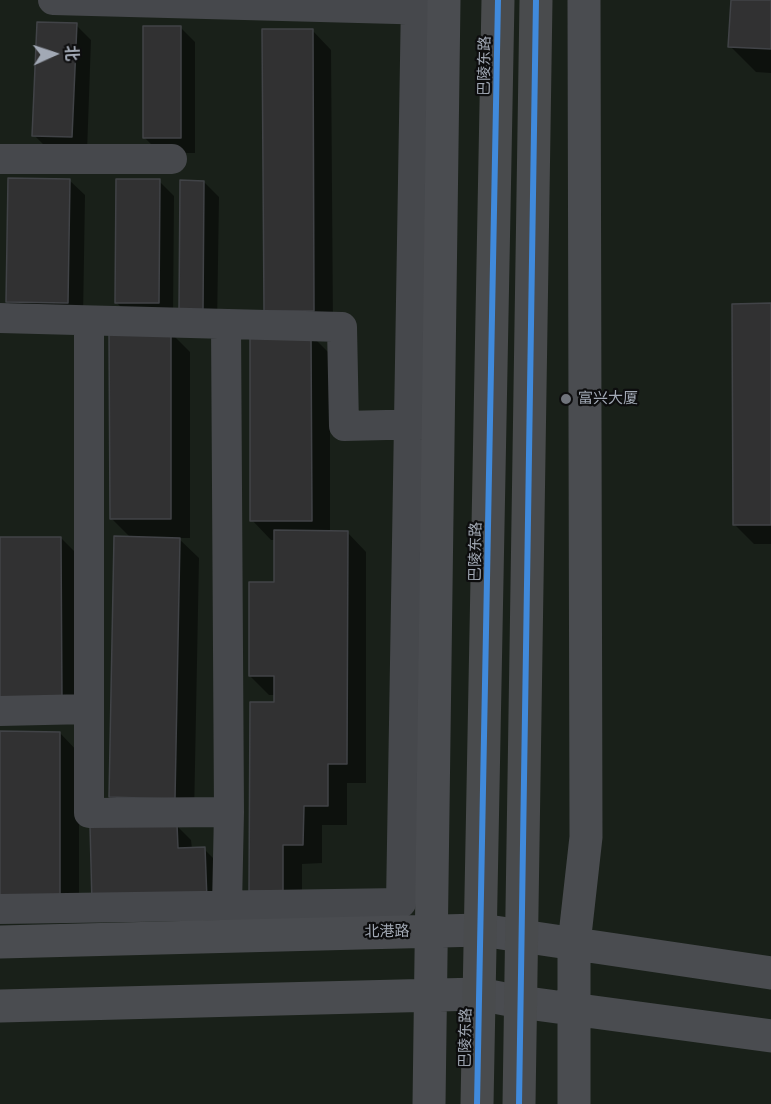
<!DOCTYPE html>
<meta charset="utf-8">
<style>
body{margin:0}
#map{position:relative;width:771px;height:1104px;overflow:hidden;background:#131313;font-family:Manrope,"Noto Sans SC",sans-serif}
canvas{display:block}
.north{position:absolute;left:24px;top:24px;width:60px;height:60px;-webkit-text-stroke:4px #0d0d0e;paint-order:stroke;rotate:87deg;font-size:16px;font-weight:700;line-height:24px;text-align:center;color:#a2a9b5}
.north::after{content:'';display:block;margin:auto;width:21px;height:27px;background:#a2a9b5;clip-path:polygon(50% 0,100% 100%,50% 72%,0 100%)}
</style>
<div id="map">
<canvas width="771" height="1104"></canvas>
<div class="north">北</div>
</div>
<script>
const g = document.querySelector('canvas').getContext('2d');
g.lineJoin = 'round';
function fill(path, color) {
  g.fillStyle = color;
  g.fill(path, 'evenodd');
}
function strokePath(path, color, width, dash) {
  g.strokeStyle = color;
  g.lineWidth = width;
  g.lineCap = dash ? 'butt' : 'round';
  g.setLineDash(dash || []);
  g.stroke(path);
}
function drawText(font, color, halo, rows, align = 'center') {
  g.font = font + ' Manrope,"Noto Sans SC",sans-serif';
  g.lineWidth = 4.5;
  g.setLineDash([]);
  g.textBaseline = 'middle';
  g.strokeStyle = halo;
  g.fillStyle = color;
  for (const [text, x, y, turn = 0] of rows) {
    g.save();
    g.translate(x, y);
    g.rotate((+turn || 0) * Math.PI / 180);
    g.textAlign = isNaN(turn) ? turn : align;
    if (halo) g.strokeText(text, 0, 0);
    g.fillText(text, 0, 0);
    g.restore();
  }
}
const green = new Path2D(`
 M 0,0 L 771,0 L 771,1104 L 0,1104 Z`);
const shadow = new Path2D(`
 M 732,0 L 771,0 L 771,73 L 756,72 L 730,46 Z
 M 76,25 L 91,40 L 87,152 L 49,150 L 34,135 Z
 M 180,27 L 195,42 L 195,153 L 160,153 L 145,138 Z
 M 312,30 L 331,50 L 333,329 L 285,330 Z
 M 69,180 L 85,195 L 83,318 L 23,317 L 8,302 Z
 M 159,181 L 174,196 L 173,318 L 131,317 L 116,302 Z
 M 204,182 L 219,197 L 217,326 L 195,326 Z
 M 771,305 L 771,544 L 754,544 L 734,524 Z
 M 170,332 L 190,352 L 190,538 L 178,538 L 199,558 L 194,817 L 130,816 L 110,797 L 131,538 L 112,519 Z
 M 310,334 L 330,354 L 330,532 L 347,532 L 366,552 L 366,783 L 347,783 L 347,825 L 322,825 L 322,863 L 302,864 L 302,910 L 270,910 L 276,695 L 269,695 L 250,676 L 276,584 L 276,540 L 271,540 L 252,520 Z
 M 0,538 L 61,538 L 80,557 L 80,722 L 15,722 Z
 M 0,733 L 60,733 L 79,753 L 79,917 L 14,917 Z
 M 176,825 L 191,840 L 192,849 L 204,849 L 219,864 L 221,915 L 109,918 Z`);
const building = new Path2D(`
 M 731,0 L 771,0 L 771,49 L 728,47 Z
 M 37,22 L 77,23 L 72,137 L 32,136 Z
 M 143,26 L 181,26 L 181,138 L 143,138 Z
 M 262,29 L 313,29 L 314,311 L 264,311 Z
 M 8,178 L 70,179 L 68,303 L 6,302 Z
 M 116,179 L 160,179 L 159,303 L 115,303 Z
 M 180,180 L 204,181 L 203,312 L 179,311 Z
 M 771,303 L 771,525 L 733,525 L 732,304 Z
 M 109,331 L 171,331 L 171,519 L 110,519 Z
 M 250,333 L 311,333 L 312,521 L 250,521 Z
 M 274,530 L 348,531 L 347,764 L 328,764 L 328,806 L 304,806 L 303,845 L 283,845 L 283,891 L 249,891 L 250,702 L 274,702 L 274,676 L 249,676 L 249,582 L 274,582 Z
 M 114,536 L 180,538 L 175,799 L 109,797 Z
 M 0,537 L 61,537 L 62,704 L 0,703 Z
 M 0,731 L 60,732 L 60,898 L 0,898 Z
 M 177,824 L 178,848 L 205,847 L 207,900 L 92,904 L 90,826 Z`);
const street = new Path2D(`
 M 53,0 L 435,10
 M 0,159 L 172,159
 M 0,318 L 342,327 L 344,426 L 429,424
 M 89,709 L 89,813 L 229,812 L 226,324
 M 0,711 L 89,709 L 89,321
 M 227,906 L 229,812
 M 0,909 L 401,903 L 416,0`);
const secondary = new Path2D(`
 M 0,942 L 481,930 L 771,973
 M 0,1006 L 479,994 L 520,1002 L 771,1036
 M 429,1104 L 444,0
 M 574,1104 L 574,944 L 586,837 L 584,0`);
const primary = new Path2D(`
 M 477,1104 L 498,0
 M 519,1104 L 536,0`);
const cycleway = new Path2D(`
 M 477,1104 L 498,0
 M 519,1104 L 536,0`);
const markers = [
 [566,399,6,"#70747c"]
];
const streetNames = [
 ["巴陵东路",485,66,-89],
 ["巴陵东路",476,552,-89],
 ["北港路",387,932,-1],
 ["巴陵东路",466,1038,-89]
];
const poiNames = [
 ["富兴大厦",578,399]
];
fill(green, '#192019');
fill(shadow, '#0007');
fill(building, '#313132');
strokePath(building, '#414347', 1.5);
strokePath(street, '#46484c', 30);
strokePath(secondary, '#4a4c50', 33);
strokePath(primary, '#494b4d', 33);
strokePath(cycleway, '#408adc', 6);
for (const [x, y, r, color] of markers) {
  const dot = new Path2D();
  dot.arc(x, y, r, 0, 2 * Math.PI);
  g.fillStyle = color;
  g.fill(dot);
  strokePath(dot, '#0d0d0e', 2);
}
drawText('15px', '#a2a9b5', '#0d0d0e', streetNames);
drawText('15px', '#a2a9b5', '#0d0d0e', poiNames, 'left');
</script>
